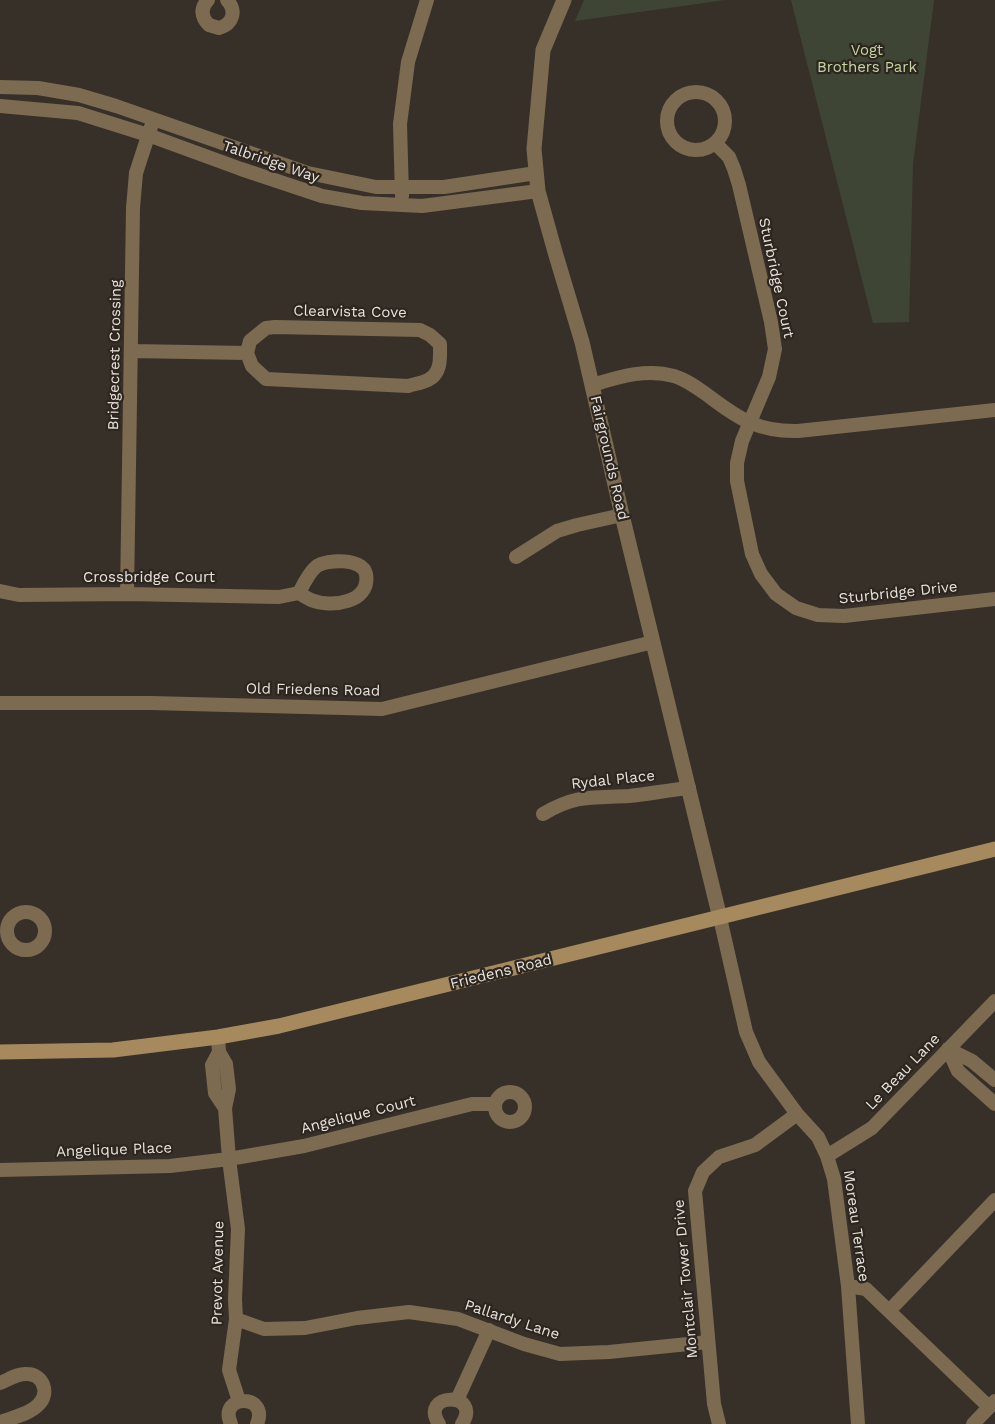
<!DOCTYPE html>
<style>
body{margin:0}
canvas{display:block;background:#373029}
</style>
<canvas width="995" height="1424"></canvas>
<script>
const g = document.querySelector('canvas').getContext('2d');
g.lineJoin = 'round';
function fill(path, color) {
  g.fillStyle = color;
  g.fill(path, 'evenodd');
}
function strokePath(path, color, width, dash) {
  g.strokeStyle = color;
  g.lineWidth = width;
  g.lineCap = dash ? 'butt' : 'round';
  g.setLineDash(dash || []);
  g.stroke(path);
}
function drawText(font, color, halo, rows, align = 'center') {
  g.font = font + ' "Work Sans",sans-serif';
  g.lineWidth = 4.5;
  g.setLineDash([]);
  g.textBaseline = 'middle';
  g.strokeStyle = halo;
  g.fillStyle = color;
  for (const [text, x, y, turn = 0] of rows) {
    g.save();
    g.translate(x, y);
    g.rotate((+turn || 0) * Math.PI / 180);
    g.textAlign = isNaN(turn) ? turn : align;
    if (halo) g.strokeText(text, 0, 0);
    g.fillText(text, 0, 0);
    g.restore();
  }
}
const green = new Path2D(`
 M 584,0 L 725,0 L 575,21 Z
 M 791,0 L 934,0 L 913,164 L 909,322 L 873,323 Z`);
const minor = new Path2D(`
 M 208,0 C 200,8 201,17 209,25 L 219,28 C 233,24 237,11 227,0
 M 0,87 L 38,88 L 79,95 L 116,106 L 308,173 L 376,187 L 444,187 L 536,173
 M667 121a29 29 0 1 1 58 0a29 29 0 1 1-58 0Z
 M 0,106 L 78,113 L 148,135 L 241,169 L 322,196 L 362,203 L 422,206 L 538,191
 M 715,143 L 729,157 L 734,169 L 739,185 L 771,322 L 775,349 L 769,377 L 742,441 L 737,463 L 737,481 L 752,554 L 761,574 L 776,594 L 796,608 L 818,615 L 844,616 L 995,599
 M 402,196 L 400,124 L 408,62 L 427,0
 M 275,327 L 420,330 L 430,335 L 440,344 C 440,357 442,373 428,380 C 422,383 414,384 408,386 L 266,379 L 252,366 L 247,353 L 250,341 L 266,328 Z
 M 131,351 L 247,353
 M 592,385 C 619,377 646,368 674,376 C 687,380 699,389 710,397 C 739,419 759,432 798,431 L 995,410
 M 516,557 L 557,531 L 577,525 L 622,515
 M 0,591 L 19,595 L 127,594 L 279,597 L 299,593 C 302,595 307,598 311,600 C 331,608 371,603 366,574 C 363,558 327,559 317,566 C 309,572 303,585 299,593
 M 127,594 L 133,208 L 136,173 L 151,127
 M 0,703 L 151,703 L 382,709 L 653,642
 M 543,814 C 576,794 593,798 629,796 C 649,794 669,790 689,788
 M7 931a19 19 0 1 1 38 0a19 19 0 1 1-38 0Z
 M 720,918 L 746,1032 L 759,1062 L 797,1114 L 818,1137 L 827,1156 L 834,1179 L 848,1286 L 858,1424
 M 218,1037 L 219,1052 L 226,1064 L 229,1089 L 225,1108 L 229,1159 L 238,1229 L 235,1299 L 236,1319 L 229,1370 L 239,1401
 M 948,1049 L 958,1071 L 995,1104
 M 948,1049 L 972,1061 L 995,1080
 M 219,1052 L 212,1065 L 215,1093 L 225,1108
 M495 1107a15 15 0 1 1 30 0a15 15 0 1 1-30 0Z
 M 827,1156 L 872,1128 L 995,1001
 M 0,1170 L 170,1166 L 229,1159 L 304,1146 L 472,1104 L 495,1104
 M 848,1286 L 866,1289 L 989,1407
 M 890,1310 L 995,1200
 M 236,1319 L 264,1329 L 305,1328 L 357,1318 L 409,1312 L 458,1319 L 524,1344 L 560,1354 L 609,1352 L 708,1342
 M 0,1383 C 8,1380 18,1373 27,1374 C 43,1374 50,1393 39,1404 C 30,1414 12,1418 0,1422
 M 457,1400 L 489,1330
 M 231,1424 C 217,1394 270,1393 257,1424
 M 439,1424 C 418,1392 483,1391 462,1424
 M 719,1424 L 714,1404 L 695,1191 L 703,1172 L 719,1157 L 755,1145 L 797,1114
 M 973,1424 L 995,1401`);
const tertiary = new Path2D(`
 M 564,0 L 543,50 L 534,149 L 538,191 L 555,252 L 582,342 L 622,515 L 720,918`);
const secondary = new Path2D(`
 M 0,1052 L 113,1050 L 218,1037 L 279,1026 L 995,849`);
const parkNames = [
 ["Vogt",867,51],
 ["Brothers Park",867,68]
];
const streetNames = [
 ["Talbridge Way",271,162,19],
 ["Sturbridge Court",776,278,78],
 ["Clearvista Cove",350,312,1],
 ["Bridgecrest Crossing",115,355,-89],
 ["Fairgrounds Road",609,458,77],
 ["Crossbridge Court",149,578],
 ["Sturbridge Drive",898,593,-6],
 ["Old Friedens Road",313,690,1],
 ["Rydal Place",613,780,-6],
 ["Friedens Road",501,972,-14],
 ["Le Beau Lane",903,1072,-46],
 ["Angelique Court",358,1115,-14],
 ["Angelique Place",114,1150,-2],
 ["Moreau Terrace",856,1226,82],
 ["Prevot Avenue",218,1273,-89],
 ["Montclair Tower Drive",686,1279,-95],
 ["Pallardy Lane",512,1320,18]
];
fill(green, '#3f4535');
strokePath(minor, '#7c6b50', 14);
strokePath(tertiary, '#7c6b50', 15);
strokePath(secondary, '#a68a5e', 15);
drawText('15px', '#c2d4a1', '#2d261f', parkNames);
drawText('15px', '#e6e2dd', '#2d261f', streetNames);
</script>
